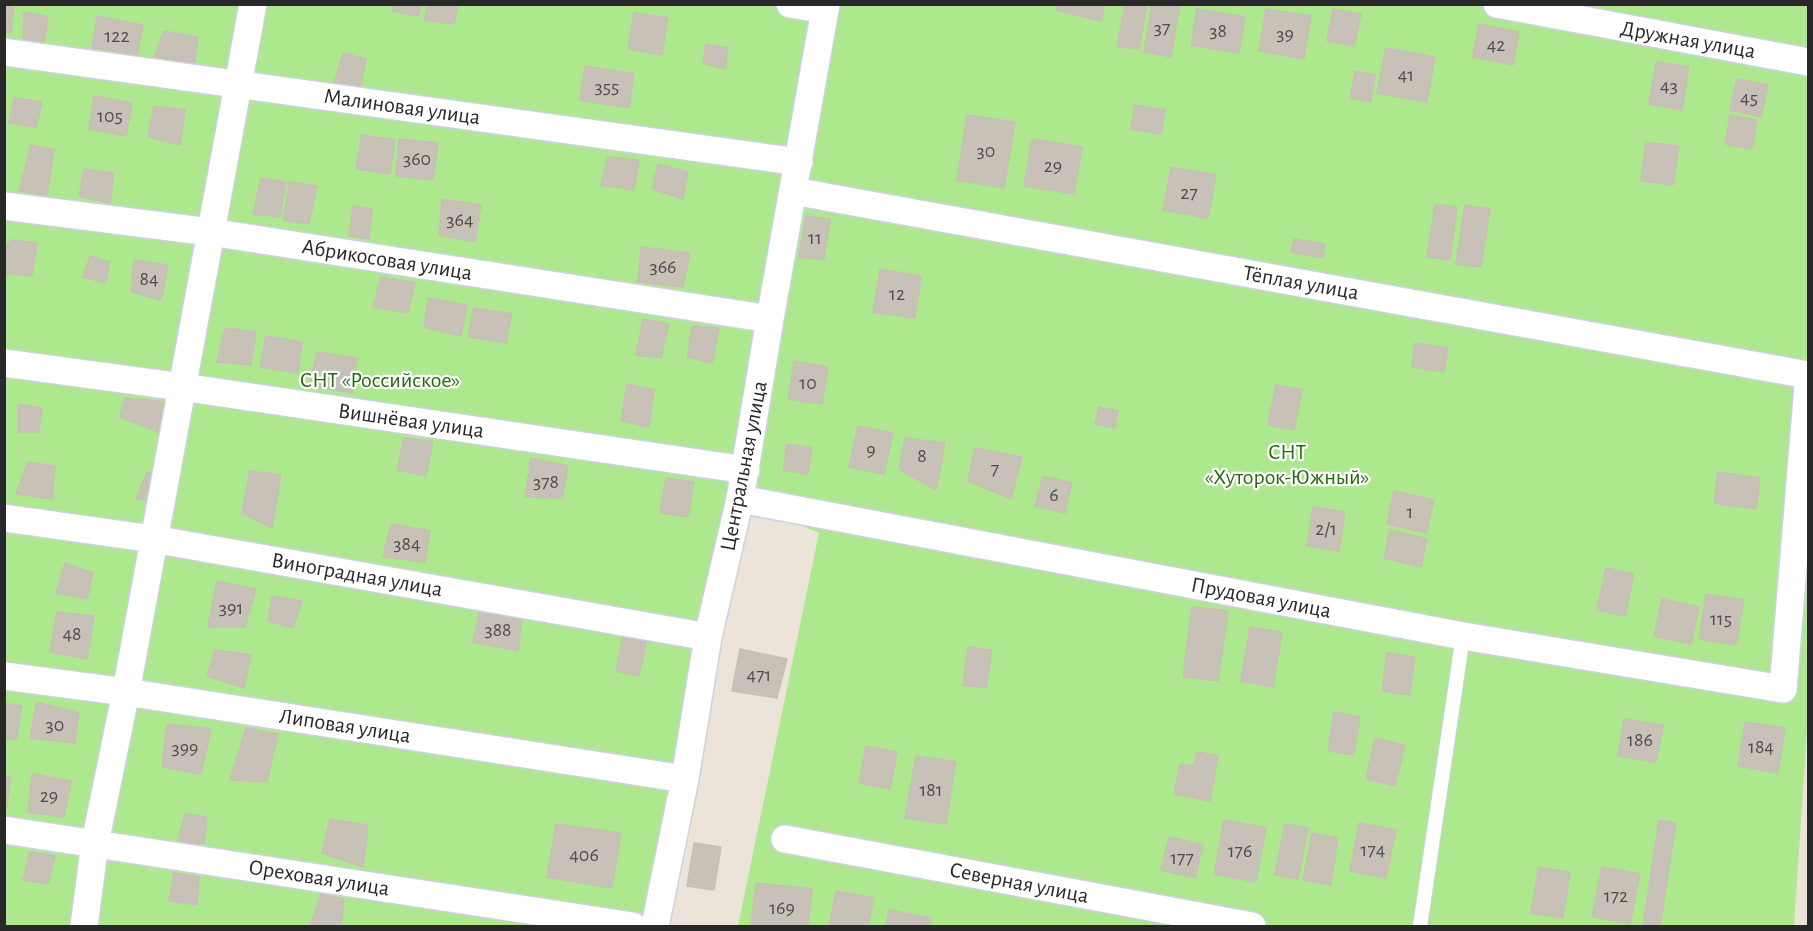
<!DOCTYPE html>
<meta charset="utf-8">
<style>
body{margin:0}
#map{position:relative;width:1813px;height:931px;overflow:hidden;background:#ece4d8;font-family:"Alegreya Sans",sans-serif}
canvas{display:block}
.frame{position:absolute;inset:0;border:6px solid #282828;pointer-events:none}
</style>
<div id="map">
<canvas width="1813" height="931"></canvas>
<div class="frame"></div>
</div>
<script>
const g = document.querySelector('canvas').getContext('2d');
g.lineJoin = 'round';
function fill(path, color) {
  g.fillStyle = color;
  g.fill(path, 'evenodd');
}
function strokePath(path, color, width, dash) {
  g.strokeStyle = color;
  g.lineWidth = width;
  g.lineCap = dash ? 'butt' : 'round';
  g.setLineDash(dash || []);
  g.stroke(path);
}
function drawText(font, color, halo, rows, align = 'center') {
  g.font = font + ' "Alegreya Sans",sans-serif';
  g.lineWidth = 4.5;
  g.setLineDash([]);
  g.textBaseline = 'middle';
  g.strokeStyle = halo;
  g.fillStyle = color;
  for (const [text, x, y, turn = 0] of rows) {
    g.save();
    g.translate(x, y);
    g.rotate((+turn || 0) * Math.PI / 180);
    g.textAlign = isNaN(turn) ? turn : align;
    if (halo) g.strokeText(text, 0, 0);
    g.fillText(text, 0, 0);
    g.restore();
  }
}
const green = new Path2D(`
 M 5,5 L 1808,5 L 1808,716 L 1794,926 L 738,926 L 819,533 L 741,500 L 655,926 L 5,926 Z`);
const building = new Path2D(`
 M 393,4 L 421,4 L 418,16 L 392,11 Z
 M 428,4 L 458,4 L 454,24 L 424,20 Z
 M 1058,4 L 1105,4 L 1101,21 L 1056,10 Z
 M 1125,4 L 1147,4 L 1139,49 L 1117,46 Z
 M 1152,4 L 1180,4 L 1171,57 L 1144,52 Z
 M 4,6 L 14,8 L 11,32 L 4,31 Z
 M 1197,9 L 1245,17 L 1239,53 L 1191,45 Z
 M 1266,9 L 1311,16 L 1304,59 L 1259,51 Z
 M 1333,9 L 1361,14 L 1354,46 L 1327,41 Z
 M 24,12 L 48,17 L 44,43 L 23,38 Z
 M 634,13 L 668,18 L 662,55 L 628,49 Z
 M 97,16 L 143,25 L 137,55 L 92,48 Z
 M 1479,24 L 1519,32 L 1513,65 L 1473,57 Z
 M 164,31 L 198,37 L 195,63 L 154,57 Z
 M 706,44 L 728,48 L 725,69 L 703,63 Z
 M 1386,48 L 1435,57 L 1427,102 L 1377,93 Z
 M 343,53 L 366,59 L 360,88 L 334,84 Z
 M 1656,62 L 1689,67 L 1682,110 L 1649,104 Z
 M 585,66 L 634,74 L 629,108 L 580,100 Z
 M 1355,71 L 1375,75 L 1371,102 L 1350,98 Z
 M 1737,79 L 1768,85 L 1761,117 L 1730,110 Z
 M 94,96 L 132,103 L 126,136 L 89,129 Z
 M 14,98 L 42,102 L 36,127 L 9,123 Z
 M 1135,105 L 1165,110 L 1161,134 L 1131,129 Z
 M 154,106 L 185,110 L 180,145 L 148,137 Z
 M 967,115 L 1015,122 L 1004,188 L 957,180 Z
 M 1730,115 L 1757,120 L 1752,149 L 1725,144 Z
 M 362,135 L 395,140 L 390,174 L 356,169 Z
 M 399,139 L 438,143 L 433,180 L 396,176 Z
 M 1032,139 L 1082,147 L 1074,194 L 1024,186 Z
 M 1646,142 L 1679,146 L 1673,185 L 1641,181 Z
 M 31,145 L 54,150 L 47,195 L 19,191 Z
 M 608,157 L 639,160 L 634,190 L 601,185 Z
 M 658,164 L 688,172 L 683,199 L 652,189 Z
 M 1171,167 L 1216,175 L 1208,218 L 1163,210 Z
 M 84,169 L 114,173 L 110,203 L 79,196 Z
 M 261,178 L 286,182 L 280,217 L 253,214 Z
 M 290,182 L 317,186 L 309,224 L 283,220 Z
 M 442,199 L 481,205 L 475,242 L 439,235 Z
 M 1435,204 L 1457,207 L 1450,260 L 1427,257 Z
 M 1465,205 L 1490,209 L 1481,267 L 1456,264 Z
 M 353,206 L 372,209 L 369,239 L 349,236 Z
 M 806,216 L 830,219 L 824,260 L 799,257 Z
 M 1294,239 L 1325,244 L 1323,258 L 1291,252 Z
 M 11,240 L 37,243 L 32,276 L 4,273 L 4,250 Z
 M 641,247 L 690,253 L 683,287 L 638,282 Z
 M 90,256 L 109,262 L 106,283 L 83,277 Z
 M 134,260 L 168,265 L 161,300 L 131,292 Z
 M 880,269 L 921,276 L 915,318 L 873,312 Z
 M 381,277 L 415,283 L 408,313 L 373,307 Z
 M 428,298 L 467,305 L 461,336 L 424,327 Z
 M 474,308 L 512,314 L 506,343 L 468,337 Z
 M 643,319 L 669,324 L 661,358 L 636,355 Z
 M 692,326 L 719,328 L 712,363 L 687,357 Z
 M 225,328 L 256,332 L 251,365 L 217,362 Z
 M 266,336 L 302,342 L 298,373 L 260,367 Z
 M 1415,343 L 1448,348 L 1444,372 L 1412,367 Z
 M 317,352 L 357,358 L 353,393 L 309,386 Z
 M 794,361 L 828,367 L 822,404 L 788,399 Z
 M 627,384 L 654,390 L 649,427 L 621,421 Z
 M 1276,385 L 1302,390 L 1294,430 L 1268,425 Z
 M 125,398 L 164,402 L 159,432 L 120,417 Z
 M 18,404 L 42,408 L 39,432 L 18,432 Z
 M 1099,407 L 1118,411 L 1115,428 L 1095,424 Z
 M 858,426 L 893,433 L 884,474 L 849,467 Z
 M 404,438 L 433,442 L 426,476 L 397,470 Z
 M 905,438 L 945,443 L 936,490 L 899,469 Z
 M 787,444 L 812,448 L 808,474 L 783,470 Z
 M 975,448 L 1022,457 L 1011,499 L 968,481 Z
 M 531,458 L 568,466 L 562,498 L 525,497 Z
 M 28,462 L 55,466 L 52,499 L 16,494 Z
 M 250,471 L 281,475 L 272,528 L 242,513 Z
 M 147,472 L 161,474 L 155,501 L 136,499 Z
 M 1718,472 L 1760,478 L 1756,509 L 1714,503 Z
 M 1043,476 L 1072,483 L 1065,513 L 1035,506 Z
 M 666,478 L 694,482 L 688,517 L 660,513 Z
 M 1394,491 L 1434,500 L 1426,533 L 1387,524 Z
 M 1313,507 L 1345,512 L 1339,551 L 1307,546 Z
 M 391,524 L 430,531 L 425,562 L 383,557 Z
 M 1390,530 L 1427,539 L 1421,567 L 1384,558 Z
 M 65,563 L 93,573 L 87,599 L 56,593 Z
 M 1606,568 L 1634,574 L 1625,616 L 1597,610 Z
 M 217,581 L 256,589 L 245,627 L 208,627 Z
 M 1706,594 L 1744,600 L 1736,645 L 1699,639 Z
 M 272,596 L 302,601 L 293,628 L 268,621 Z
 M 1662,599 L 1699,607 L 1691,644 L 1654,636 Z
 M 1192,607 L 1228,611 L 1218,681 L 1183,677 Z
 M 480,610 L 522,618 L 518,651 L 473,642 Z
 M 57,612 L 94,616 L 87,659 L 50,652 Z
 M 1250,627 L 1282,632 L 1273,687 L 1241,681 Z
 M 624,630 L 648,635 L 639,676 L 616,671 Z
 M 968,647 L 992,650 L 986,688 L 963,685 Z
 M 740,649 L 787,659 L 777,698 L 732,691 Z
 M 215,650 L 251,655 L 244,688 L 207,676 Z
 M 1387,653 L 1415,657 L 1410,695 L 1382,691 Z
 M 37,702 L 79,713 L 75,743 L 30,738 Z
 M 4,703 L 22,706 L 16,740 L 4,738 Z
 M 1334,712 L 1360,717 L 1354,755 L 1328,751 Z
 M 1624,719 L 1663,725 L 1656,762 L 1618,756 Z
 M 1745,722 L 1785,728 L 1778,773 L 1738,766 Z
 M 167,724 L 211,729 L 201,774 L 162,767 Z
 M 246,728 L 278,734 L 267,782 L 230,780 Z
 M 1375,738 L 1405,745 L 1395,786 L 1366,779 Z
 M 866,746 L 897,752 L 890,789 L 859,783 Z
 M 1197,752 L 1218,756 L 1210,801 L 1174,794 L 1180,764 L 1194,766 Z
 M 916,756 L 956,762 L 946,824 L 905,818 Z
 M 32,774 L 71,781 L 64,817 L 28,812 Z
 M 4,777 L 11,778 L 5,814 L 4,814 Z
 M 185,814 L 207,817 L 204,844 L 178,841 Z
 M 330,819 L 368,825 L 363,867 L 322,853 Z
 M 1224,820 L 1266,828 L 1256,882 L 1214,874 Z
 M 1659,820 L 1676,823 L 1660,926 L 1643,926 Z
 M 1359,823 L 1396,830 L 1386,878 L 1350,871 Z
 M 556,824 L 621,833 L 612,888 L 547,877 Z
 M 1285,824 L 1308,828 L 1298,879 L 1275,875 Z
 M 1312,833 L 1338,838 L 1331,885 L 1303,880 Z
 M 1169,837 L 1203,845 L 1195,878 L 1161,870 Z
 M 694,843 L 721,847 L 714,890 L 687,886 Z
 M 30,852 L 55,856 L 48,884 L 23,880 Z
 M 1539,867 L 1570,872 L 1563,918 L 1531,913 Z
 M 1602,867 L 1640,874 L 1630,924 L 1592,917 Z
 M 174,873 L 199,877 L 197,905 L 169,901 Z
 M 756,883 L 812,889 L 808,926 L 751,926 Z
 M 836,891 L 874,898 L 868,926 L 829,926 Z
 M 321,894 L 344,899 L 341,926 L 310,926 Z
 M 889,910 L 931,918 L 930,926 L 886,926 Z`);
const lane = new Path2D(`
 M 1420,926 L 1463,636`);
const street = new Path2D(`
 M 790,4 L 825,10
 M 1497,4 L 1808,62
 M 4,52 L 799,162
 M 793,191 L 1808,375
 M 4,206 L 210,232 L 770,319
 M 4,363 L 182,387 L 746,470
 M 740,499 L 1463,636 L 1783,689 L 1808,386
 M 4,518 L 153,539 L 708,637
 M 4,676 L 126,692 L 685,779
 M 4,830 L 633,926
 M 785,839 L 1252,926
 M 84,926 L 95,843 L 126,692 L 253,4
 M 655,926 L 685,779 L 708,637 L 740,499 L 770,319 L 826,4`);
const numberNames = [
 ["37",1162,28],
 ["38",1218,31],
 ["39",1285,34],
 ["122",117,36],
 ["42",1496,45],
 ["41",1406,75],
 ["43",1669,86],
 ["355",607,87],
 ["45",1749,98],
 ["105",110,116],
 ["30",986,151],
 ["360",417,159],
 ["29",1053,166],
 ["27",1189,193],
 ["364",460,220],
 ["11",815,238],
 ["366",663,267],
 ["84",149,279],
 ["12",897,294],
 ["10",808,383],
 ["9",871,450],
 ["8",922,456],
 ["7",995,469],
 ["378",546,482],
 ["6",1054,495],
 ["1",1410,512],
 ["2/1",1326,529],
 ["384",407,544],
 ["391",231,608],
 ["115",1721,619],
 ["388",498,630],
 ["48",72,634],
 ["471",759,675],
 ["30",55,725],
 ["186",1640,740],
 ["184",1761,747],
 ["399",185,748],
 ["181",931,790],
 ["29",49,796],
 ["174",1373,850],
 ["176",1240,851],
 ["406",584,855],
 ["177",1182,858],
 ["172",1616,896],
 ["169",782,908]
];
const streetNames = [
 ["Дружная улица",1688,40,10],
 ["Малиновая улица",402,107,8],
 ["Абрикосовая улица",387,260,9],
 ["Тёплая улица",1301,283,10],
 ["Вишнёвая улица",411,421,8],
 ["Центральная улица",744,466,-79],
 ["Виноградная улица",357,575,10],
 ["Прудовая улица",1261,598,11],
 ["Липовая улица",345,726,9],
 ["Ореховая улица",319,878,9],
 ["Северная улица",1019,883,11]
];
const parkNames = [
 ["СНТ «Российское»",380,380],
 ["СНТ",1287,452],
 ["«Хуторок-Южный»",1287,477]
];
fill(green, '#ade88f');
fill(building, '#c7c1b8');
strokePath(building, '#c7c0b2', 1.5);
strokePath(lane, '#cdd1e3', 16);
strokePath(street, '#cdd1e3', 30);
strokePath(lane, '#fff', 14);
strokePath(street, '#fff', 27);
drawText('20px', '#504e4c', null, numberNames);
drawText('22px', '#282828', '#fff', streetNames);
drawText('22px', '#256a13', '#fff', parkNames);
</script>
